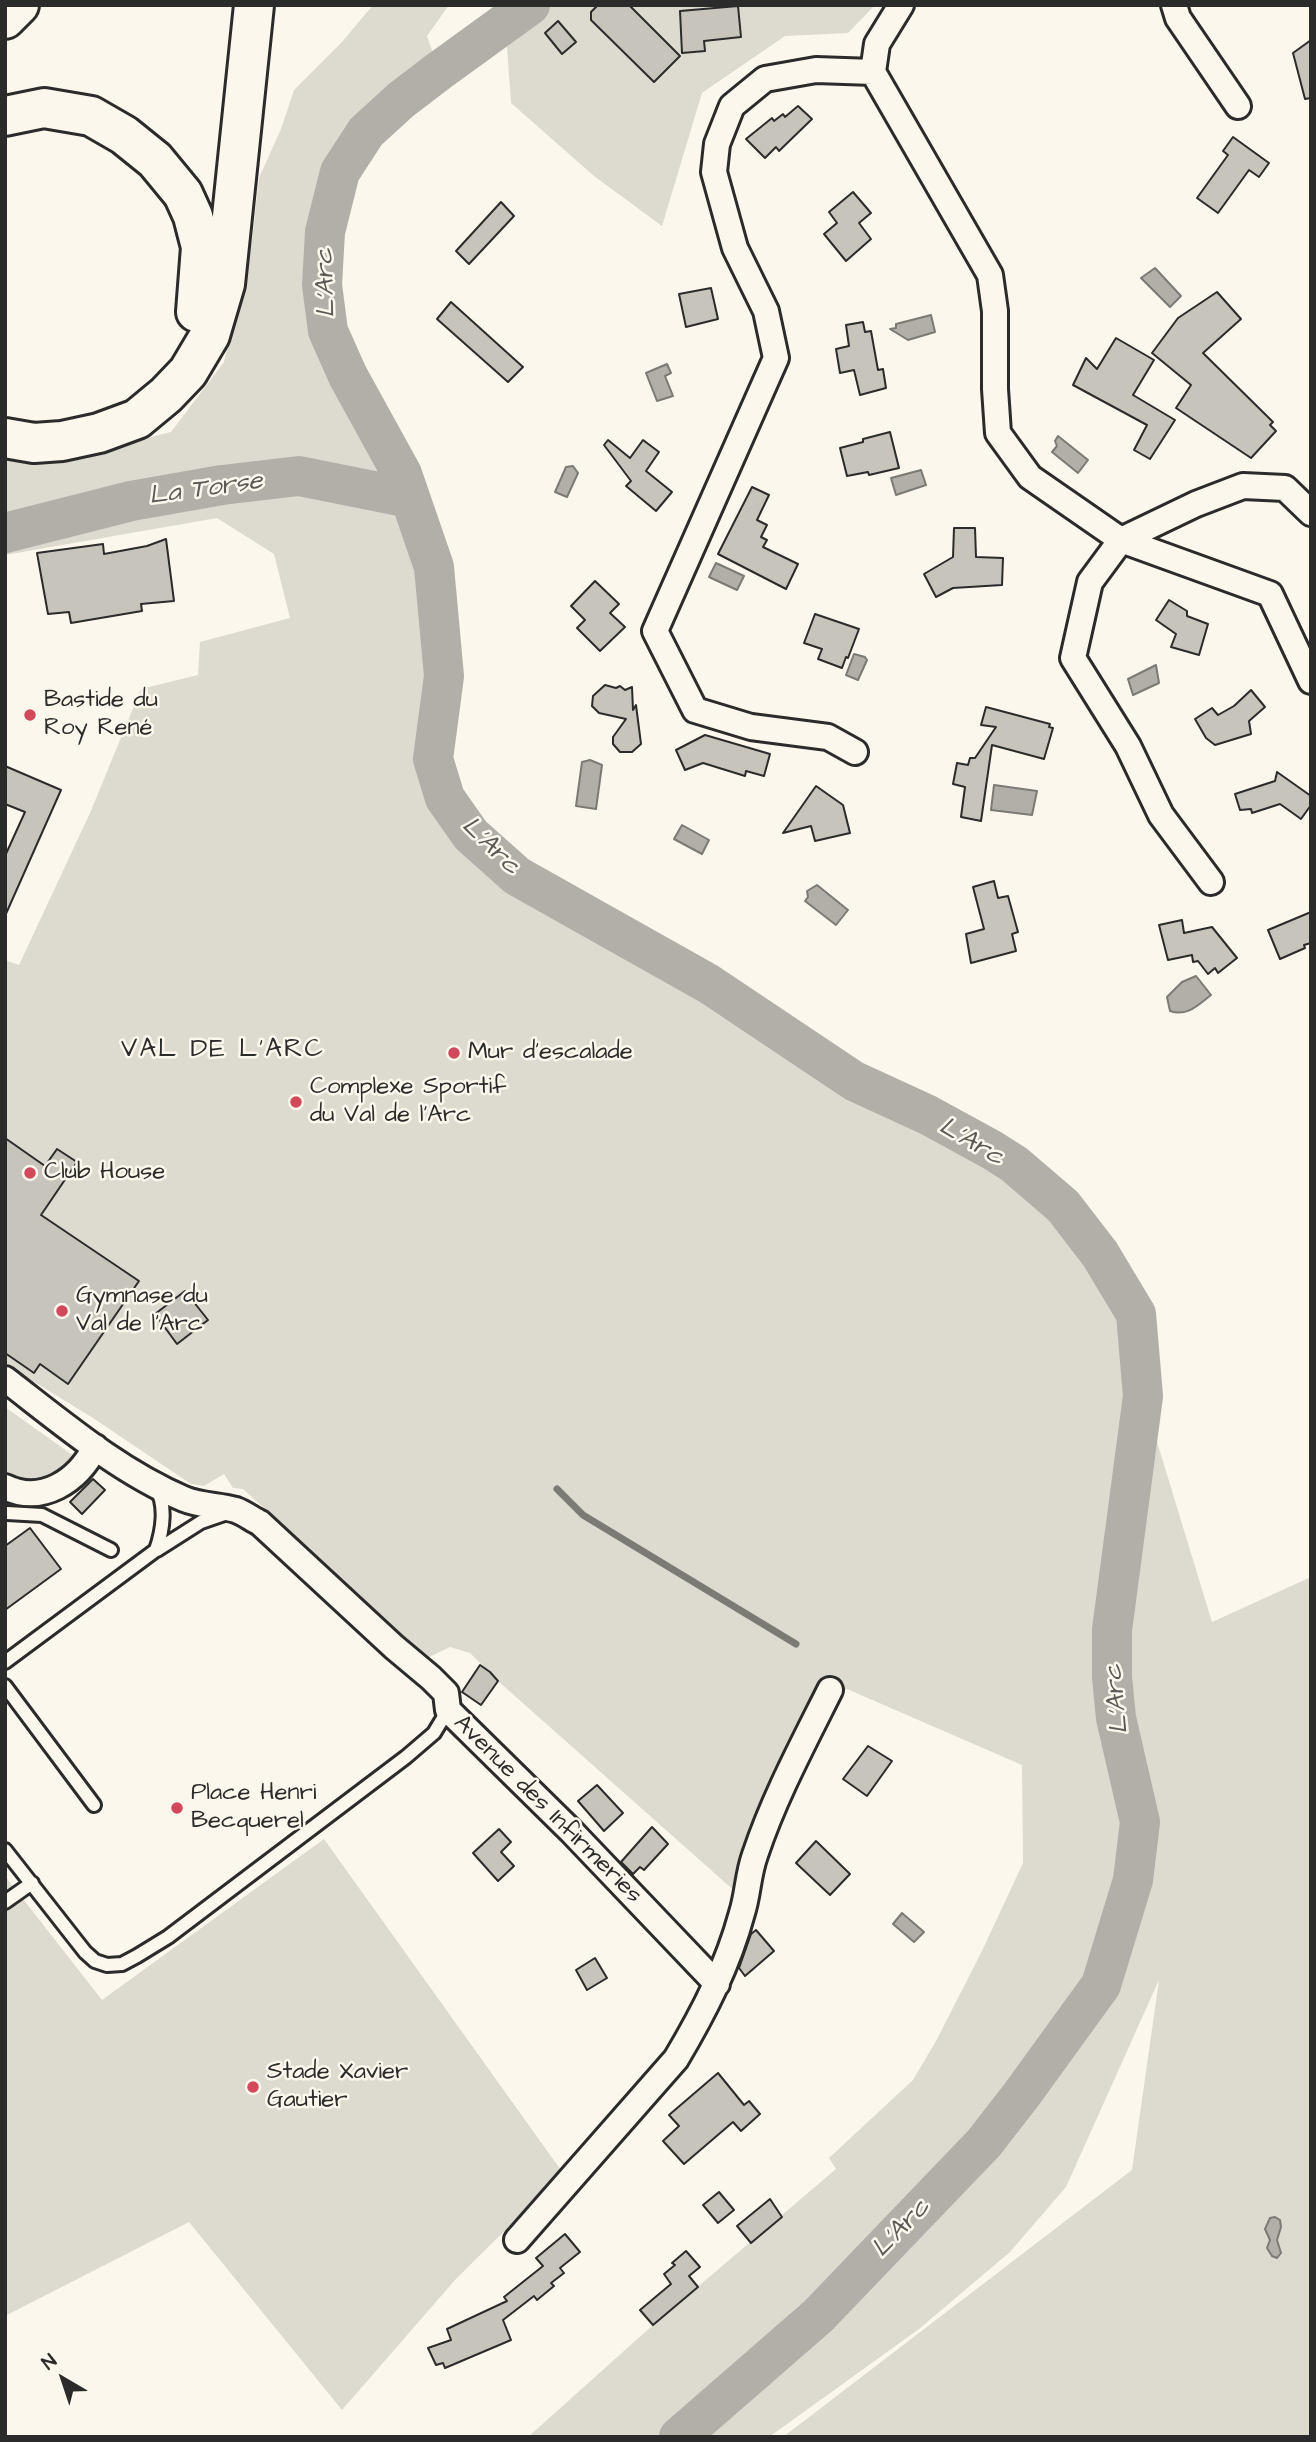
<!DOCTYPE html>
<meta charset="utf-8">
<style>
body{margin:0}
#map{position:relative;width:1316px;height:2442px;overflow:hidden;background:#fbf7ec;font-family:"Architects Daughter",sans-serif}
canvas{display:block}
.frame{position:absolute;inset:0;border:7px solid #2b2b2b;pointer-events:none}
.north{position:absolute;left:28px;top:2344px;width:70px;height:70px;-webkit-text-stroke:5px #fbf7ec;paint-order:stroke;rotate:321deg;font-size:19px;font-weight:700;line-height:28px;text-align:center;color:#2b2b2b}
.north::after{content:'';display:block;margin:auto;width:24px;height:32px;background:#2b2b2b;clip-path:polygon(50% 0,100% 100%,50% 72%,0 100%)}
</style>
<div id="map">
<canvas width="1316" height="2442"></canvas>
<div class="frame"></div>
<div class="north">N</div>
</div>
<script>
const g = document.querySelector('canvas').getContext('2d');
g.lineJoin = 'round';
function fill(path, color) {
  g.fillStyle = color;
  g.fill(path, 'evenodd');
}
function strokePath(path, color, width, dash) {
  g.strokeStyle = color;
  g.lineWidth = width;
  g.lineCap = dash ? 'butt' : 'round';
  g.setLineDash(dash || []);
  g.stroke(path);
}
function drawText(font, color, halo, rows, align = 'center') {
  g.font = font + ' "Architects Daughter",sans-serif';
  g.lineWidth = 5;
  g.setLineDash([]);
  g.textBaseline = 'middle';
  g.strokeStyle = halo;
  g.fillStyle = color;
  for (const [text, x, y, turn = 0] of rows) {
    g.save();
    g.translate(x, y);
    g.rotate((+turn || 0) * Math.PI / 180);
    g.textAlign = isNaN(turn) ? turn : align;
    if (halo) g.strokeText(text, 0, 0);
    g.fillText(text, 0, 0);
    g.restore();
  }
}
const green = new Path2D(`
 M 373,5 L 449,5 L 427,36 L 439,71 L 401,100 L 366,132 L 340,172 L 325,232 L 323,285 L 328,331 L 348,376 L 402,474 L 434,567 L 444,676 L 433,759 L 445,798 L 471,835 L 517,876 L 709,984 L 854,1081 L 928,1115 L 992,1150 L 1014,1164 L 1063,1206 L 1100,1254 L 1136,1314 L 1143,1396 L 1212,1622 L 1311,1577 L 1311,2437 L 783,2437 L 1132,2170 L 1159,1980 L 1066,2187 L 1010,2252 L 919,2329 L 769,2437 L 528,2437 L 653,2325 L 836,2169 L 829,2158 L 913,2080 L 936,2041 L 981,1953 L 1023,1863 L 1022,1765 L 847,1689 L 834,1692 L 738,1894 L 498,1681 L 470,1653 L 450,1647 L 427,1658 L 243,1489 L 233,1488 L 224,1474 L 204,1486 L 191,1484 L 93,1418 L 5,1364 L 5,960 L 19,965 L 90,813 L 141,689 L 198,675 L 200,642 L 290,618 L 274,554 L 217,518 L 5,555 L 5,455 L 49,462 L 171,432 L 224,362 L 252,240 L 259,178 L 281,129 L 294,90 L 342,42 Z
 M 504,5 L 875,5 L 848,33 L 785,36 L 702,93 L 662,226 L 594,176 L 511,103 Z
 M 5,1407 L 78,1459 L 51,1481 L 20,1483 L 5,1474 Z
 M 324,1839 L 563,2173 L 455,2280 L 342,2410 L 189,2222 L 5,2316 L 5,1876 L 102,2000 Z`);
const water = new Path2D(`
 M 1155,268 L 1181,296 L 1170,307 L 1141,278 Z
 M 931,315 L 935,332 L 908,340 L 890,329 L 896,328 L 896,324 Z
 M 667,364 L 671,373 L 665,376 L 673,396 L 657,401 L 646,373 Z
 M 1058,436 L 1088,460 L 1078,473 L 1052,452 L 1057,446 L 1055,441 Z
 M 573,466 L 578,473 L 567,497 L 555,492 L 566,467 Z
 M 921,470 L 926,485 L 896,495 L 891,478 Z
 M 716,563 L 744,576 L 737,590 L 709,577 Z
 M 854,654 L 865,657 L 867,660 L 858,680 L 846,675 Z
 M 1156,665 L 1159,683 L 1133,695 L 1128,679 Z
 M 590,760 L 602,765 L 596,809 L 576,806 L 582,762 Z
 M 994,785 L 1037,791 L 1032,815 L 991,810 Z
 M 682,825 L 709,840 L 702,854 L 674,839 Z
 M 817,885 L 848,910 L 836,925 L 805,901 L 808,897 L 807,891 Z
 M 1196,976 L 1211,995 C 1198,1005 1187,1017 1170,1011 L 1167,997 L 1182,982 Z
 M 902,1913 L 924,1932 L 914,1942 L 893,1924 Z
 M 1275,2217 L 1280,2220 L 1281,2227 L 1277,2240 L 1281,2253 L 1277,2258 L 1272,2256 L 1267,2248 L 1270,2240 L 1265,2229 L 1270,2218 Z`);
const stream = new Path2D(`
 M 557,1489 L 583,1515 L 796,1644
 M 682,2434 L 686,2437`);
const river = new Path2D(`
 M 530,5 L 439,71 L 401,100 L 366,132 L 340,172 L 325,232 L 322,285 L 328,331 L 348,376 L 402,474 L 434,567 L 444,676 L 433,759 L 445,798 L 471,835 L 517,876 L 709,984 L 854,1081 L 928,1115 L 992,1150 L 1014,1164 L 1063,1206 L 1100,1254 L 1136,1314 L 1143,1396 L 1112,1630 L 1112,1677 L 1116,1718 L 1140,1822 L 1133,1880 L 1101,1985 L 1022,2094 L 984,2143 L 818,2316 L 679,2437
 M 5,533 L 131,501 L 222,485 L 299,476 L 409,498`);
const building = new Path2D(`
 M 598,5 L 629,5 L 680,56 L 654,82 L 591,20 L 591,12 Z
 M 738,6 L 741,37 L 704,41 L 705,51 L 682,53 L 680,11 Z
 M 558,21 L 576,42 L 562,54 L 545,33 Z
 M 1311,40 L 1311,98 L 1305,99 L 1293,53 Z
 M 798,106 L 812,119 L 779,151 L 776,147 L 765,158 L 746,139 L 772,118 L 774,121 L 783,114 L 785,117 Z
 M 1233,137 L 1269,163 L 1259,177 L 1249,170 L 1218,213 L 1197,198 L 1228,155 L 1223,151 Z
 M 853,192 L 871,213 L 859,223 L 871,239 L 846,261 L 824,234 L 837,223 L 829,212 Z
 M 501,202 L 514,216 L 469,264 L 456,251 Z
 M 711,288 L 718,319 L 686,327 L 679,294 Z
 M 1217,292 L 1241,319 L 1203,353 L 1273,422 L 1270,425 L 1276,431 L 1251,458 L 1176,408 L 1191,385 L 1152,353 L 1178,318 Z
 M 451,302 L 523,367 L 508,382 L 437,319 Z
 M 863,322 L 865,332 L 871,331 L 878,370 L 883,369 L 886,388 L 860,395 L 854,370 L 840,373 L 836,349 L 849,346 L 846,325 Z
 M 1116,338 L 1154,360 L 1133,395 L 1175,420 L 1150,459 L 1134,450 L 1147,425 L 1073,385 L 1086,358 L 1097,369 Z
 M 890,432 L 899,468 L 869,475 L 868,472 L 847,476 L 840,448 L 863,442 L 863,439 Z
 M 608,440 L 630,458 L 643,440 L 659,452 L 646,471 L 672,492 L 656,511 L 626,486 L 631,481 L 604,445 Z
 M 752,487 L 769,495 L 757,520 L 767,525 L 761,537 L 767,540 L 763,547 L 798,564 L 786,589 L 718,554 Z
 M 954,528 L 975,528 L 976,557 L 1003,558 L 1002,585 L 953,588 L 936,597 L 924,574 L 953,557 Z
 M 166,539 L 174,601 L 141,604 L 142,611 L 71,623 L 69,612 L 48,614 L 37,553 L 103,544 L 104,554 L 147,546 Z
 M 595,581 L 619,604 L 610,613 L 625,627 L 600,651 L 577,628 L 585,620 L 571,606 Z
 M 1169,600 L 1187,611 L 1187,616 L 1208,624 L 1199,655 L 1171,647 L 1176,634 L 1156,620 Z
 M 815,614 L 859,629 L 848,658 L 846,657 L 842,668 L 818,659 L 822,649 L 804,643 Z
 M 605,685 L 616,688 L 620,686 L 625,690 L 632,687 L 633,710 L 636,705 L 641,744 L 632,752 L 620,752 L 613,744 L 613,737 L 626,719 L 599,713 L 592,706 L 593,696 Z
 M 1251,690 L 1265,707 L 1249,721 L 1251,734 L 1215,745 L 1206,738 L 1195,719 L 1212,708 L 1218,715 L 1234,706 Z
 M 986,707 L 1050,724 L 1049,727 L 1053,728 L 1044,759 L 992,745 L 981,821 L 961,817 L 965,787 L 953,784 L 957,763 L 968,765 L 970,758 L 975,758 L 996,727 L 981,725 Z
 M 705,735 L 770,754 L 764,776 L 746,771 L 745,776 L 703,763 L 685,770 L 676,750 Z
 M 5,766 L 61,790 L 5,916 L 5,856 L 25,812 L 5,804 Z
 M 1277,772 L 1311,796 L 1311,805 L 1301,819 L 1280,804 L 1252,813 L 1251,809 L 1240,810 L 1235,794 L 1275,781 Z
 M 816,786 L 843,805 L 850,833 L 815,841 L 811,826 L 783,833 Z
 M 994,881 L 998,898 L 1008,896 L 1018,932 L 1012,934 L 1016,951 L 971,963 L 966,934 L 984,929 L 973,887 Z
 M 1311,912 L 1311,943 L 1304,945 L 1305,948 L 1280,959 L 1268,930 Z
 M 1182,920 L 1184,933 L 1212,927 L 1237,958 L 1218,973 L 1215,968 L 1208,974 L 1198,961 L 1193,962 L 1192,955 L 1168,960 L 1159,925 Z
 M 5,1138 L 45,1166 L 57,1149 L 77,1162 L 41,1215 L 139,1281 L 68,1384 L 40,1364 L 34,1373 L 5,1353 Z
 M 185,1291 L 208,1320 L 177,1344 L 155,1314 Z
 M 93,1479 L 105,1490 L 82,1514 L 70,1502 Z
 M 30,1528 L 61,1569 L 5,1610 L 5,1546 Z
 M 480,1665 L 490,1672 L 498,1681 L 481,1705 L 462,1692 Z
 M 868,1746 L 892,1761 L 867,1796 L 843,1779 Z
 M 597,1785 L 623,1813 L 604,1831 L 578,1801 Z
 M 652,1827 L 668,1844 L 644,1870 L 640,1867 L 633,1874 L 621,1862 Z
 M 499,1829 L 511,1842 L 501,1852 L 514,1866 L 498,1881 L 473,1853 Z
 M 816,1841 L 850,1874 L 830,1895 L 796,1863 Z
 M 756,1930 L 774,1951 L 745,1976 L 739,1968 L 751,1934 Z
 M 595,1958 L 607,1978 L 587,1990 L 576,1970 Z
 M 718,2073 L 744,2105 L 749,2101 L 760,2114 L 741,2131 L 733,2122 L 684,2164 L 663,2141 L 679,2126 L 669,2115 Z
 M 719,2192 L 734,2210 L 718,2223 L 703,2205 Z
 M 770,2199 L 782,2217 L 751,2243 L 737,2226 Z
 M 565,2234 L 580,2252 L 560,2268 L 564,2273 L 551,2283 L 554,2286 L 537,2300 L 534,2296 L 503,2320 L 511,2340 L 445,2368 L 443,2363 L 436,2365 L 428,2348 L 451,2340 L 447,2329 L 507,2301 L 504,2297 L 543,2266 L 536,2258 Z
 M 686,2251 L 700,2267 L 689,2276 L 698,2287 L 653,2325 L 640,2310 L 671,2284 L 664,2274 L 675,2265 L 672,2263 Z`);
const service = new Path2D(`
 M 7,1513 L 42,1515 L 111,1550
 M 157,1550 L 201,1522 L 227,1513
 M 5,1662 L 156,1550 C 163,1530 167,1504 155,1486
 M 5,1686 L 94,1805
 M 5,1850 L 85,1952 L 95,1961 L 107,1965 L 122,1964 L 137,1956 L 168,1937 L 406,1757 L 434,1733 L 448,1710
 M 5,1902 L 32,1883`);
const minor = new Path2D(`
 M 901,5 L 877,44 L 873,72 L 990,275 L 995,311 L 995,389 L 998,433 L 1030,477 L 1121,540 L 1196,504 L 1243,486 L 1285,488 L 1311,513
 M 1174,5 L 1178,18 L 1238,106
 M 855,752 L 828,737 L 751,727 L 695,710 L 655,631 L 776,358 L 766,311 L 735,248 L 714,172 L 717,144 L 732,106 L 765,79 L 816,70 L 873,72
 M 1211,882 L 1161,815 L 1128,746 L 1073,658 L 1090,582 L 1121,540 L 1270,594 L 1311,681
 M 5,1379 C 61,1422 118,1471 184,1499 C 201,1506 219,1505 236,1510 C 244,1513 252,1519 260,1523 L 394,1647 L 431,1678 L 446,1693 L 448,1710 L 571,1831 L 717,1984
 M 5,1487 C 42,1505 78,1481 95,1447
 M 517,2240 L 676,2059 C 704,2012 728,1965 742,1913 C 748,1894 748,1874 755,1855 C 774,1798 803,1744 830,1690`);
const motorway = new Path2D(`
 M 5,19 L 19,5
 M 5,116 L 44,108 L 91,116 L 124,135 L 155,160 L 183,194 L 193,216 L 201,247 L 196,312
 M 5,438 L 34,443 L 62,441 L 99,433 L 137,419 L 166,395 L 188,372 L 210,335 L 225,284 L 254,5`);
const markers = [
 [30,715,7,"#d1495b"],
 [454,1053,7,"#d1495b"],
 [296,1102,7,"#d1495b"],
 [30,1173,7,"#d1495b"],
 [62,1311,7,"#d1495b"],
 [177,1808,7,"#d1495b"],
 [253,2087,7,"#d1495b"]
];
const poiNames = [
 ["Bastide du",44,701],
 ["Roy René",44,729],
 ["Mur d'escalade",468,1053],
 ["Complexe Sportif",310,1088],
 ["du Val de l'Arc",310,1116],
 ["Club House",44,1173],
 ["Gymnase du",76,1297],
 ["Val de l'Arc",76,1325],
 ["Place Henri",191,1794],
 ["Becquerel",191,1822],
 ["Stade Xavier",267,2073],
 ["Gautier",267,2101]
];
const streetNames = [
 ["Avenue des Infirmeries",547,1810,45]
];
const waterNames = [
 ["L'Arc",327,283,-92],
 ["La Torse",206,490,-8],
 ["L'Arc",490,847,44],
 ["L'Arc",971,1143,30],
 ["L'Arc",1118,1699,-96],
 ["L'Arc",902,2229,-46]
];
const neighbourhoodNames = [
 ["VAL DE L'ARC",223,1051]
];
fill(green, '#dddad0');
fill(water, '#b1afa7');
strokePath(water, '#7b7a75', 2);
strokePath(stream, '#7b7a75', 7);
strokePath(river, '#b1afa7', 40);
fill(building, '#c7c4bc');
strokePath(building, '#2b2b2b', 2);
strokePath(service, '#2b2b2b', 18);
strokePath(minor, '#2b2b2b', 30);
strokePath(motorway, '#2b2b2b', 44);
strokePath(service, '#fbf7ec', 12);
strokePath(minor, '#fbf7ec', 24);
strokePath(motorway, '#fbf7ec', 38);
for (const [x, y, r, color] of markers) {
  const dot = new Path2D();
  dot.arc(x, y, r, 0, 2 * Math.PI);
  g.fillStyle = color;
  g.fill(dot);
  strokePath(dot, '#fbf7ec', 2.5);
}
drawText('24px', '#2b2b2b', '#fbf7ec', poiNames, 'left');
drawText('24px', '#2b2b2b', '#fbf7ec', streetNames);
drawText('italic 26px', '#5a5956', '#fbf7ec', waterNames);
g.letterSpacing = '2px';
drawText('26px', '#2b2b2b', '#fbf7ec', neighbourhoodNames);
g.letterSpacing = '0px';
</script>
